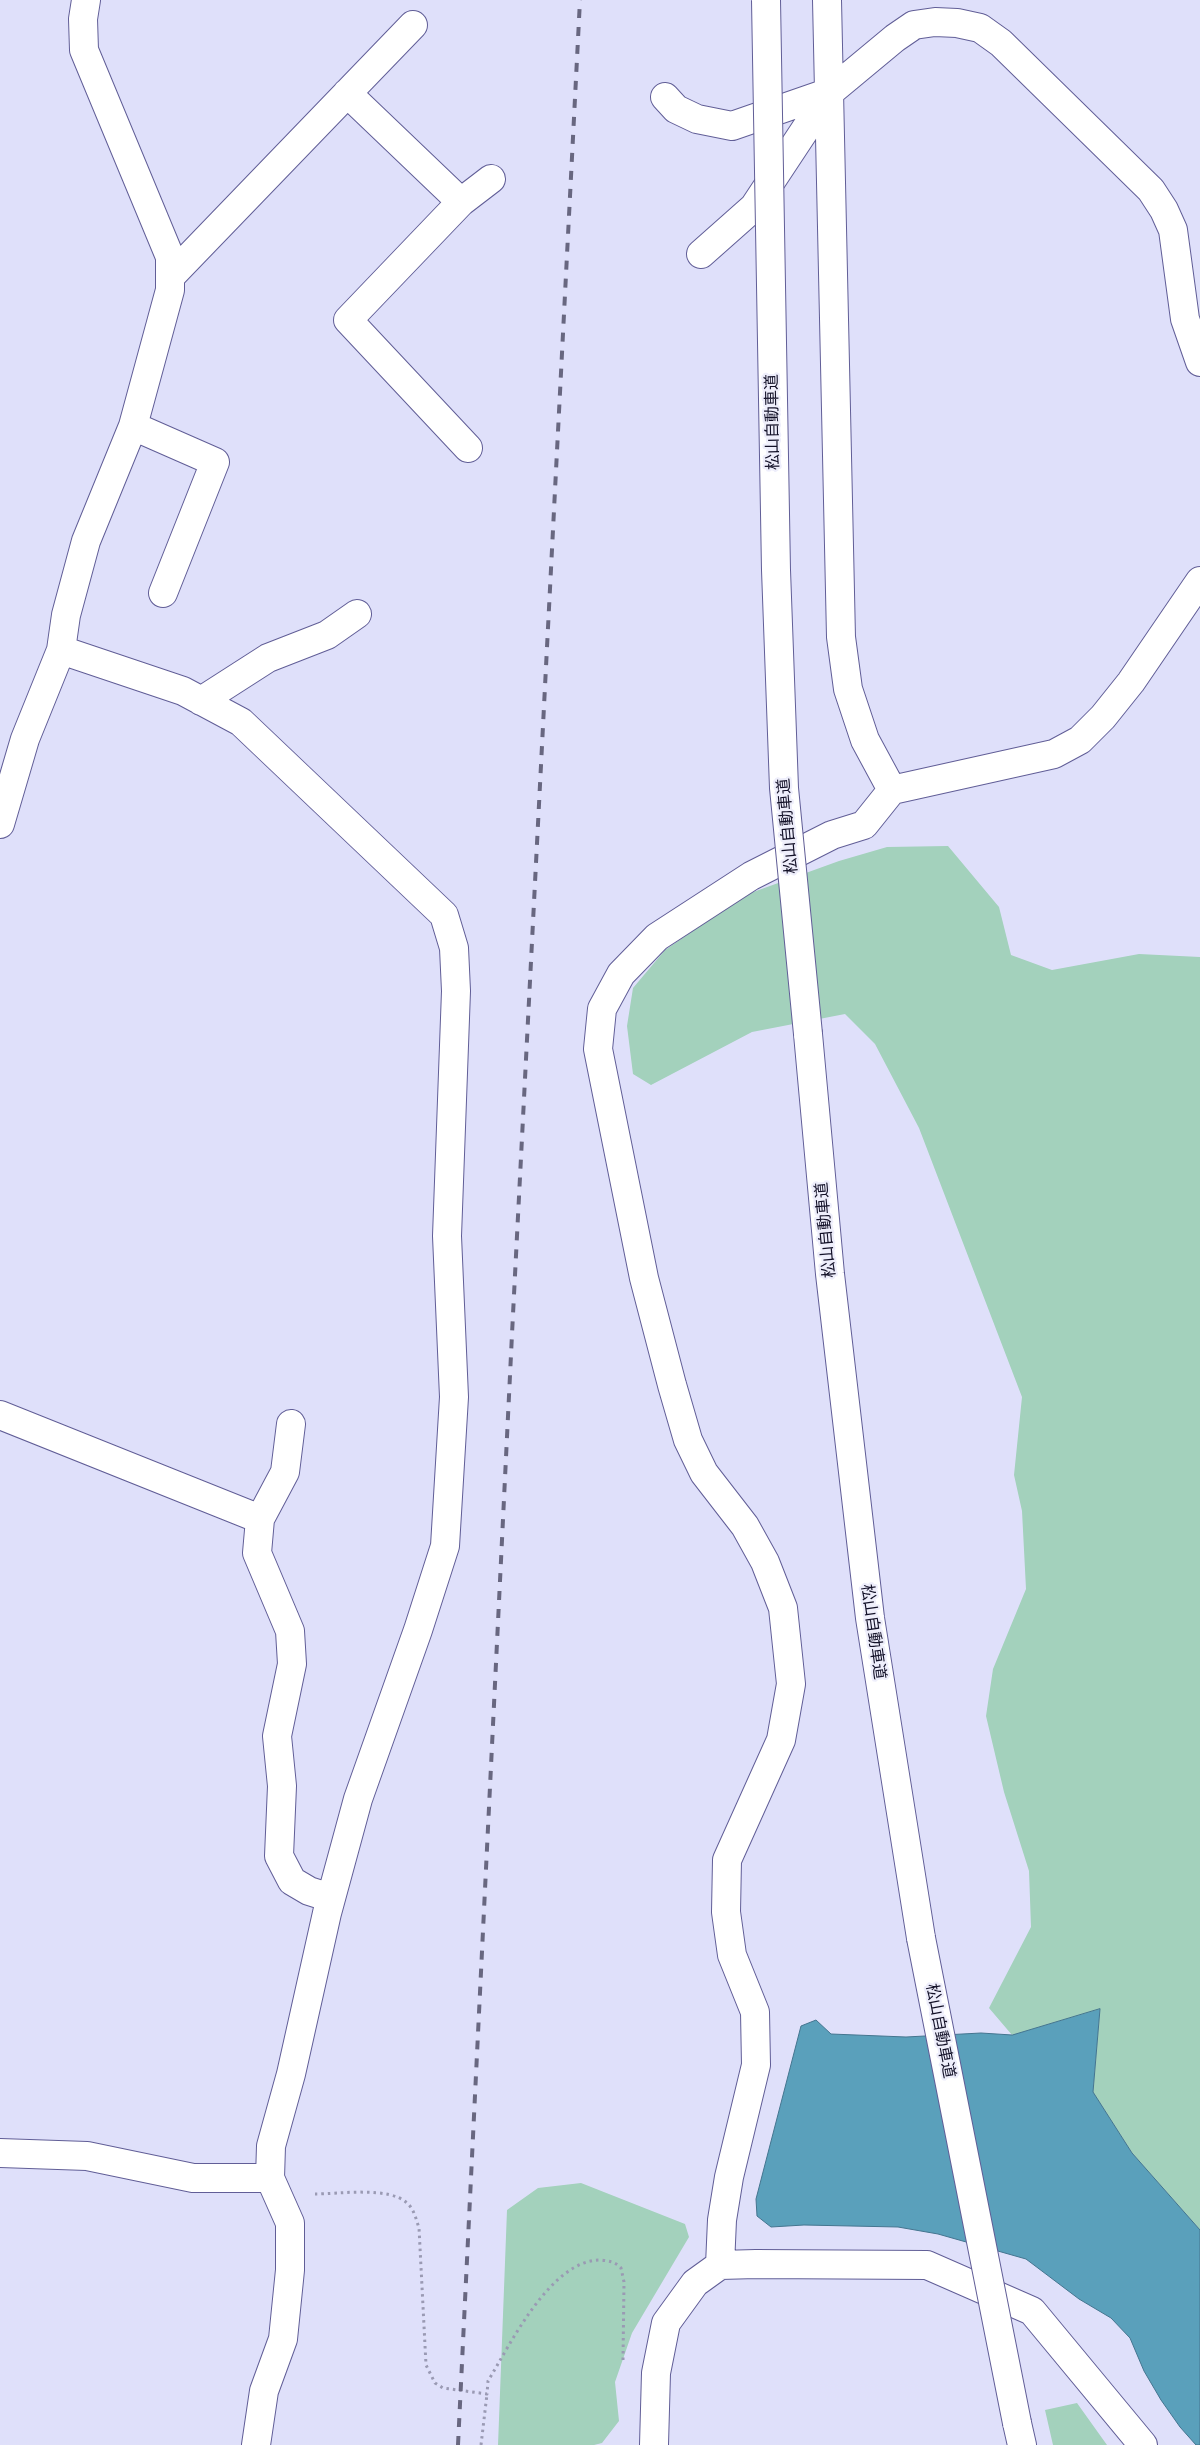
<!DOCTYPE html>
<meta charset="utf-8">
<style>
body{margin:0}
canvas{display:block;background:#dfe0fa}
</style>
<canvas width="1200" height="2445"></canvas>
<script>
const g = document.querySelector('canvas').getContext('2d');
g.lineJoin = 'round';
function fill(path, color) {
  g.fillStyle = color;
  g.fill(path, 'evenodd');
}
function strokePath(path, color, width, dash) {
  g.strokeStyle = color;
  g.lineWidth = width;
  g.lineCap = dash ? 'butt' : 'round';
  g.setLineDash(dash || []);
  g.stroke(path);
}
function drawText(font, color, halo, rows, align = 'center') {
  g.font = font + ' "Libre Baskerville","Noto Sans JP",serif';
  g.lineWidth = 4.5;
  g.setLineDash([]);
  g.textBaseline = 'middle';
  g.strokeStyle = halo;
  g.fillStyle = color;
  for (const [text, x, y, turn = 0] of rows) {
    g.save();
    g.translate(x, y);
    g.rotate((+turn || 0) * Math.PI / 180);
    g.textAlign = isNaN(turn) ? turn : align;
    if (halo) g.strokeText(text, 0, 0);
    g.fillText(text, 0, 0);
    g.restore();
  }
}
const green = new Path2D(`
 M 948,846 L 999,907 L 1011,955 L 1052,970 L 1139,954 L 1200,957 L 1200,2230 L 1132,2153 L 1093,2092 L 1100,2010 L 1012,2035 L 989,2008 L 1031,1927 L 1029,1871 L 1004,1792 L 986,1716 L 993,1669 L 1026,1589 L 1022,1511 L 1014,1475 L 1022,1397 L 919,1128 L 875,1044 L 845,1014 L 752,1032 L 651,1085 L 633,1074 L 627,1026 L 633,988 L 665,950 L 745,895 L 839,861 L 887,847 Z
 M 581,2183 L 685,2224 L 689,2237 L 632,2333 L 615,2382 L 619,2421 L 602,2443 L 594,2445 L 498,2445 L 507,2210 L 538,2188 Z
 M 1077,2403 L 1107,2445 L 1053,2445 L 1045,2410 Z`);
const water = new Path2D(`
 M 1100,2009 L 1093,2092 L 1132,2153 L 1200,2230 L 1200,2445 L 1196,2445 L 1180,2427 L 1161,2400 L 1144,2371 L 1130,2338 L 1111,2318 L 1079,2299 L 1026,2259 L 938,2234 L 898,2227 L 804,2225 L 771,2227 L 757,2216 L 756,2199 L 801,2026 L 816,2020 L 831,2034 L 906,2037 L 981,2033 L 1012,2035 Z`);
const path = new Path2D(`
 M 315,2194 C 338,2194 389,2186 407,2203 C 414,2209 416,2219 419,2228 L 426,2365 L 435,2383 L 443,2388 L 487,2394 L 488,2381 C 510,2345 551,2259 601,2260 C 609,2261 616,2262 621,2268 L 624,2282 L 623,2360
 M 481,2445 L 487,2394`);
const minor = new Path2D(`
 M 827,0 L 841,637 L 848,689 L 865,740 L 892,790
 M 347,93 L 461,202
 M 665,97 L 676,109 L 697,119 L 732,126 L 830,92 L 895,38 L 914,25 L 935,22 L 957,23 L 980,28 L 1001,43 L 1151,190 L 1164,210 L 1173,230 L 1185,319 L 1200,362
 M 701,254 L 754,207 L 830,92
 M 170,277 L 413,25
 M 133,426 L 215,462 L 163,593
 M 468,448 L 348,320 L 461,202 L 491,179
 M 61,650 L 183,691 L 241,722 L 444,915 L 454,948 L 456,991 L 447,1236 L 454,1397 L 445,1546 L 418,1630 L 358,1799 L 327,1913 L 291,2074 L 271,2146 L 270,2178 L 290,2223 L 290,2270 L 283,2339 L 264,2391 L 256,2445
 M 201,701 L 268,658 L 327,635 L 357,614
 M 0,824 L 25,739 L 61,650 L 66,615 L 86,541 L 133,426 L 170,290 L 170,257 L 84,50 L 83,19 L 86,0
 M 0,1415 L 260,1519
 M 291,1424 L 285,1472 L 260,1519 L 257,1553 L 290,1631 L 292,1664 L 277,1736 L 282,1786 L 279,1856 L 292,1881 L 309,1891 L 331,1898
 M 0,2153 L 87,2156 L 193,2178 L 270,2178
 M 720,2265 L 722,2220 L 729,2177 L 756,2065 L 755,2012 L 732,1955 L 726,1912 L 727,1860 L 781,1740 L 791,1684 L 783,1608 L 765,1562 L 745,1526 L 704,1473 L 688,1440 L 672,1385 L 644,1278 L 598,1049 L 602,1009 L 621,974 L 657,937 L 751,876 L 832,835 L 864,825 L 892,790 L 1054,754 L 1080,740 L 1103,717 L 1131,682 L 1200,581
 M 654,2445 L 656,2373 L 666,2323 L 695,2283 L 720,2265 L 756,2264 L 927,2265 L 1032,2311 L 1143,2445`);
const motorway = new Path2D(`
 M 808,1034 L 830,1274 L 870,1618 L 921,1938
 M 1017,2423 L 1022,2445`);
const rail = new Path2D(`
 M 458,2445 L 512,1334 L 580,0`);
const motorwayBridge = new Path2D(`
 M 766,0 L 776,570 L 784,788 L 808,1034
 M 921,1938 L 1017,2423`);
const streetNames = [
 ["松山自動車道",773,422,-91],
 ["松山自動車道",788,826,-95],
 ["松山自動車道",826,1230,-95],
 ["松山自動車道",873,1632,82],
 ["松山自動車道",940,2031,79]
];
fill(green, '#a3d1bc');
fill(water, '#5aa0bb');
strokePath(water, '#44758f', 1);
strokePath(minor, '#615e97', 30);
strokePath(motorway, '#615e97', 30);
strokePath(path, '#9a9ab3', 3, [2.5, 4]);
strokePath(minor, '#fff', 28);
strokePath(motorway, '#fff', 28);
strokePath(rail, '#686780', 4, [9, 9]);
strokePath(motorwayBridge, '#615e97', 30, []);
strokePath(motorwayBridge, '#fff', 28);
drawText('16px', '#121027', '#eeeefb', streetNames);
</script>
